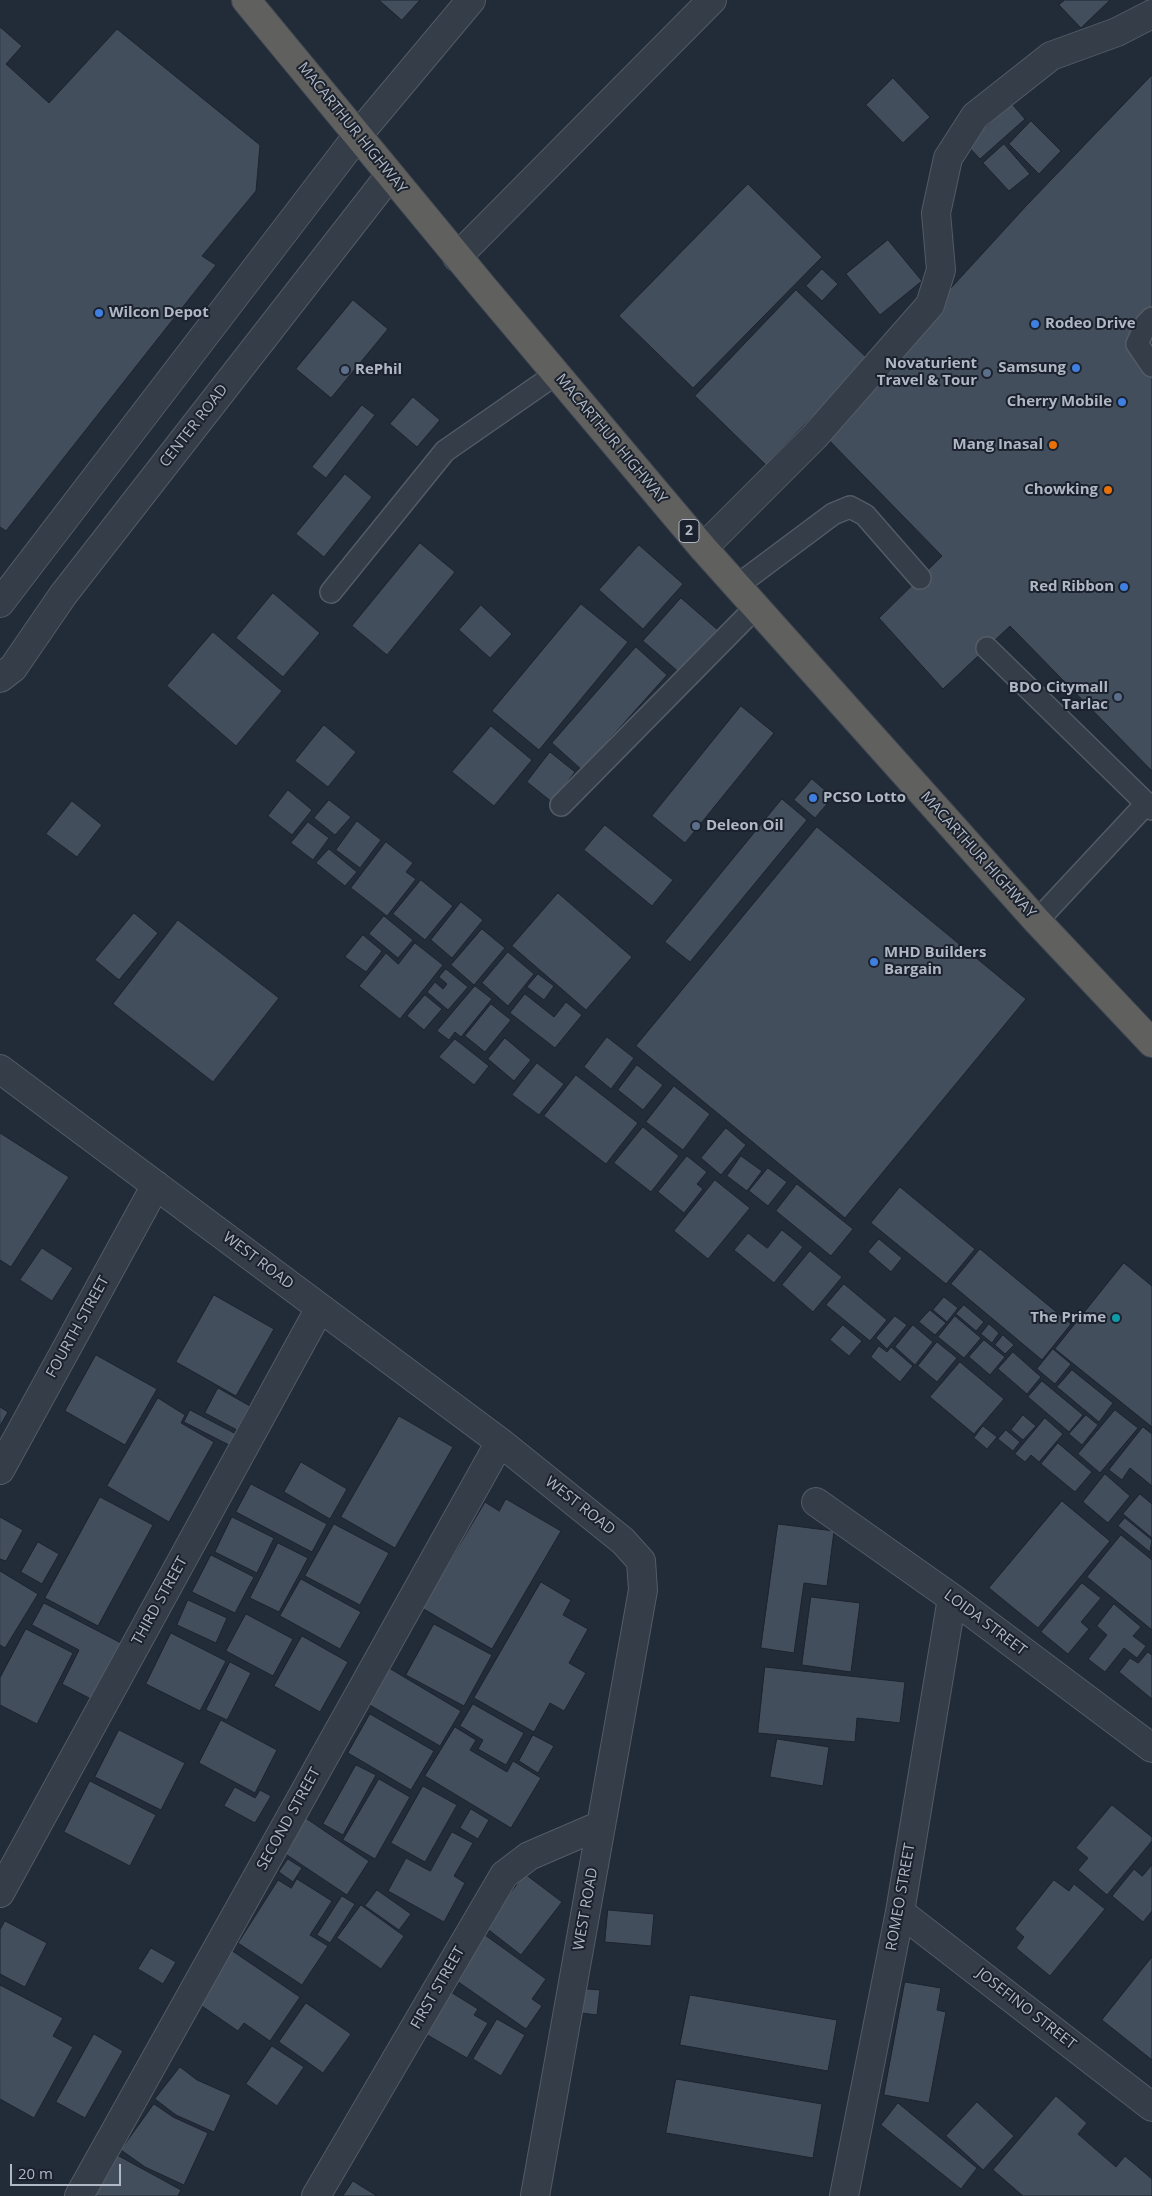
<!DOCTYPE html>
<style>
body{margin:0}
#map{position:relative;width:1152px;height:2196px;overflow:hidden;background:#222b38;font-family:"Open Sans",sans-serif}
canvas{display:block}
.scale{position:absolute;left:10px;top:2164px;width:111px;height:22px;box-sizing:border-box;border:2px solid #b0b8c5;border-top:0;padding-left:6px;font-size:15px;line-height:18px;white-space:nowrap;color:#b0b8c5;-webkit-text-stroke:4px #1b222d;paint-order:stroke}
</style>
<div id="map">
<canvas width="1152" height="2196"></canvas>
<div class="scale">20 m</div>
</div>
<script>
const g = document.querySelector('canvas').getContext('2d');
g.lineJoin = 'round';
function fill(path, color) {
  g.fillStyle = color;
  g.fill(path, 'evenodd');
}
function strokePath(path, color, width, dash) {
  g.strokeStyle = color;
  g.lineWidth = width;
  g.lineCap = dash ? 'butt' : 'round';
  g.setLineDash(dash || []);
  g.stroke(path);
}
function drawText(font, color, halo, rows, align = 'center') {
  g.font = font + ' "Open Sans",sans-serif';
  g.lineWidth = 4;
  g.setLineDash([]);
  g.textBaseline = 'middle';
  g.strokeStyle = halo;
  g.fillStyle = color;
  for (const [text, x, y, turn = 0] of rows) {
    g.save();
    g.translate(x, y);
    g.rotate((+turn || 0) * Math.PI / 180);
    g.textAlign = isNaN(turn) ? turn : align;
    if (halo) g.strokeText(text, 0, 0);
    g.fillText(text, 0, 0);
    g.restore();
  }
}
const building = new Path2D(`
 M 379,0 L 420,0 L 402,20 Z
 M 1065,0 L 1110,0 L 1081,28 L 1059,5 Z
 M 0,27 L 22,46 L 6,64 L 49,103 L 117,29 L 260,145 L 256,191 L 202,256 L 216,265 L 6,531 L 0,527 Z
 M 1152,75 L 1152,771 L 1010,626 L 943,689 L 879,618 L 942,556 L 820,431 L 1027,205 Z
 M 893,78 L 930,117 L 903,143 L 866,105 Z
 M 1012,104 L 1025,119 L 980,159 L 966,144 Z
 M 1031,121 L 1061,151 L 1039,174 L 1009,144 Z
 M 1004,144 L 1030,174 L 1009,191 L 983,163 Z
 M 748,184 L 822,257 L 693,388 L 619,316 Z
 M 888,240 L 922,281 L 880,315 L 846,274 Z
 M 822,269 L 838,284 L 822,301 L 806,286 Z
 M 796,290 L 868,359 L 766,465 L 695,396 Z
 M 353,300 L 388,329 L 331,398 L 296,369 Z
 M 413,397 L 440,420 L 417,447 L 390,424 Z
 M 362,405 L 375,415 L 326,478 L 312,467 Z
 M 345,474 L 372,497 L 324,557 L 296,534 Z
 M 420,543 L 455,572 L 387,655 L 352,626 Z
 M 639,545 L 683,584 L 643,629 L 599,590 Z
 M 273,593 L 320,633 L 283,677 L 236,638 Z
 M 681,598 L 719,631 L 681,674 L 643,641 Z
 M 581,604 L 628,642 L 539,750 L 492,711 Z
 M 481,605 L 512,634 L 490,658 L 459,630 Z
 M 213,632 L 282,691 L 236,746 L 167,686 Z
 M 636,647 L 667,675 L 582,770 L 552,743 Z
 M 741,706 L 774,733 L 685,843 L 652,816 Z
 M 324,725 L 356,752 L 328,787 L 295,761 Z
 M 491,726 L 532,760 L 494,806 L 452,772 Z
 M 550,752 L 575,772 L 552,802 L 527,782 Z
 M 812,779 L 833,797 L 815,818 L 794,800 Z
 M 288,790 L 312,810 L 292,835 L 268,816 Z
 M 782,799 L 807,820 L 690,962 L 665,942 Z
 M 329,800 L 351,817 L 335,835 L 314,818 Z
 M 72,801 L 102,825 L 77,857 L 46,834 Z
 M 357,821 L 381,840 L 360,868 L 336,850 Z
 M 308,822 L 329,838 L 313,860 L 291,843 Z
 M 605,825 L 673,880 L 652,906 L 584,850 Z
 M 817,827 L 1026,999 L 845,1218 L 636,1046 Z
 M 386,842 L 413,863 L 406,872 L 416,879 L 387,916 L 351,888 Z
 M 329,849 L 357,872 L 345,886 L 316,863 Z
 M 421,880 L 453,906 L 425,940 L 393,914 Z
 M 558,893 L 632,957 L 586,1010 L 512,946 Z
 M 461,902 L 483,920 L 452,958 L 431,940 Z
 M 134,913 L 158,933 L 119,980 L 95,960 Z
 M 384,916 L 413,940 L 398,958 L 369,934 Z
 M 178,920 L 279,998 L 213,1082 L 113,1004 Z
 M 482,929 L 505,948 L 474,985 L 451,965 Z
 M 363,935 L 382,951 L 366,972 L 345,957 Z
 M 415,943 L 443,965 L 400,1019 L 359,986 L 386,953 L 398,964 Z
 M 508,952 L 534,974 L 508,1006 L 482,983 Z
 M 446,969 L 468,987 L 448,1010 L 427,992 L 435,982 L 443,989 L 447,984 L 439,977 Z
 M 538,974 L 554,986 L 544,1000 L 527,987 Z
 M 475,986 L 492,999 L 461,1037 L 455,1032 L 449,1040 L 437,1031 Z
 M 525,994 L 554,1017 L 566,1002 L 582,1015 L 555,1048 L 510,1013 Z
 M 425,995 L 442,1009 L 424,1030 L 407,1016 Z
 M 491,1004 L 511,1020 L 485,1052 L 465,1036 Z
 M 607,1037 L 634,1058 L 611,1089 L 584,1067 Z
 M 505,1038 L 531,1060 L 514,1081 L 488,1059 Z
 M 455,1039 L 489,1066 L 474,1085 L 439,1057 Z
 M 537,1063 L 564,1084 L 539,1115 L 512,1095 Z
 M 637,1065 L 663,1085 L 643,1110 L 618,1090 Z
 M 576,1075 L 638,1123 L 606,1164 L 544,1116 Z
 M 674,1086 L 710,1114 L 683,1150 L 646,1122 Z
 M 643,1127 L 679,1156 L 651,1192 L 614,1163 Z
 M 726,1128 L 746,1145 L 721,1175 L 701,1158 Z
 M 0,1133 L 69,1177 L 11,1267 L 0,1260 Z
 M 687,1156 L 707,1172 L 697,1184 L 703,1189 L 684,1213 L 658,1192 Z
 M 741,1156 L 762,1171 L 747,1191 L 727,1176 Z
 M 768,1168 L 787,1182 L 768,1206 L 749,1191 Z
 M 715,1180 L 750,1208 L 708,1259 L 674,1231 Z
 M 797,1184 L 853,1229 L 831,1256 L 776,1211 Z
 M 900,1187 L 975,1249 L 946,1284 L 871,1223 Z
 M 782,1230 L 803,1247 L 774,1283 L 734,1250 L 748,1233 L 767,1248 Z
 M 879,1239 L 902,1258 L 891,1272 L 868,1252 Z
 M 42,1248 L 73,1268 L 52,1301 L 20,1280 Z
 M 980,1249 L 1071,1324 L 1042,1360 L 951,1284 Z
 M 810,1251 L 842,1277 L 813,1312 L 782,1285 Z
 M 1124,1263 L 1152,1286 L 1152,1427 L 1055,1349 Z
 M 844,1284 L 887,1320 L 870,1341 L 826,1305 Z
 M 214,1295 L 274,1329 L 236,1396 L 176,1362 Z
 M 944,1297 L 958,1308 L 947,1322 L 933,1310 Z
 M 964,1305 L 984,1322 L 976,1331 L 956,1314 Z
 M 930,1310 L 946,1323 L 935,1335 L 919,1322 Z
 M 895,1316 L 907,1325 L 887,1349 L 876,1338 Z
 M 955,1316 L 981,1338 L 964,1358 L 938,1337 Z
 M 989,1324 L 999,1333 L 992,1343 L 981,1334 Z
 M 843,1325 L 862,1341 L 849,1356 L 830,1340 Z
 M 913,1325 L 933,1342 L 915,1365 L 895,1347 Z
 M 1003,1335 L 1014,1345 L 1005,1354 L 995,1345 Z
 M 984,1340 L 1005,1357 L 990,1375 L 969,1357 Z
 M 937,1342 L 957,1358 L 937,1382 L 918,1366 Z
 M 879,1346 L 887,1352 L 891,1347 L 913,1366 L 900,1382 L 871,1357 Z
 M 1053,1349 L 1071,1364 L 1055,1384 L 1037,1369 Z
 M 1013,1352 L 1041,1377 L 1027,1394 L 998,1369 Z
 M 96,1355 L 157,1389 L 125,1445 L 65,1411 Z
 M 960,1362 L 1004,1399 L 974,1434 L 930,1397 Z
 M 1072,1370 L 1113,1403 L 1099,1422 L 1057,1387 Z
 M 1042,1381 L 1083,1415 L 1069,1432 L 1028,1397 Z
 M 218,1388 L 250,1406 L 237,1430 L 205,1413 Z
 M 158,1398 L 185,1415 L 181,1423 L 214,1442 L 169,1522 L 107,1486 Z
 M 0,1407 L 8,1412 L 0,1426 Z
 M 190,1410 L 236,1434 L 229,1445 L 184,1422 Z
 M 1115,1410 L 1138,1428 L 1100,1473 L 1078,1454 Z
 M 1023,1415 L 1036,1426 L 1023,1440 L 1011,1430 Z
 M 1086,1415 L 1098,1425 L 1082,1445 L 1069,1434 Z
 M 399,1416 L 453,1447 L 395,1548 L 341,1517 Z
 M 1045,1418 L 1063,1434 L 1039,1462 L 1031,1455 L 1025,1462 L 1015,1454 Z
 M 983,1426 L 997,1437 L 987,1449 L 974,1438 Z
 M 1143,1427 L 1152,1434 L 1152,1486 L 1130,1468 L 1122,1480 L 1109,1470 Z
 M 1006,1430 L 1020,1442 L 1013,1451 L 998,1439 Z
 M 1058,1443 L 1092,1472 L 1075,1492 L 1041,1464 Z
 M 301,1462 L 347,1489 L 330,1519 L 284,1492 Z
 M 1105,1474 L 1130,1496 L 1108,1523 L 1083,1502 Z
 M 251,1484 L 327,1524 L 312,1552 L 236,1512 Z
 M 1140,1494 L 1152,1504 L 1152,1538 L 1123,1514 Z
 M 100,1497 L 153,1525 L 98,1626 L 45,1598 Z
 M 506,1499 L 561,1531 L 492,1649 L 422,1608 L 485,1502 L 499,1511 Z
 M 1062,1501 L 1110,1541 L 1038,1628 L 989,1588 Z
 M 0,1517 L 23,1530 L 6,1561 L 0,1559 Z
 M 232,1517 L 274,1538 L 257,1573 L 215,1552 Z
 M 1125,1518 L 1152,1540 L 1150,1552 L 1118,1526 Z
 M 334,1524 L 389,1553 L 360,1605 L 305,1576 Z
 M 778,1524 L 834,1531 L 827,1586 L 804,1583 L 794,1653 L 761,1648 Z
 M 1121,1535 L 1152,1560 L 1152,1630 L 1087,1577 Z
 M 38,1542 L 59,1554 L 42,1584 L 21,1572 Z
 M 278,1543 L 308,1558 L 279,1612 L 250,1598 Z
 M 211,1555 L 254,1577 L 235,1613 L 192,1592 Z
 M 0,1571 L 38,1594 L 5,1648 L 0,1645 Z
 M 301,1579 L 361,1612 L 340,1649 L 280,1616 Z
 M 541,1582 L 571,1600 L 563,1615 L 588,1629 L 569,1663 L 586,1673 L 564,1711 L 550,1703 L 534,1732 L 474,1698 Z
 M 1082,1583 L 1101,1598 L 1081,1622 L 1089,1629 L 1068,1654 L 1041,1632 Z
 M 811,1597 L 860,1603 L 851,1672 L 802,1665 Z
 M 188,1600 L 227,1618 L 216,1643 L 177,1625 Z
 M 44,1603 L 121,1643 L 91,1699 L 62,1684 L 79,1650 L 32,1625 Z
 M 1114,1604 L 1141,1627 L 1133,1636 L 1146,1646 L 1137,1658 L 1124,1648 L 1105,1672 L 1088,1659 L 1107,1635 L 1097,1626 Z
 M 246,1614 L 293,1639 L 273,1676 L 226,1651 Z
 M 434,1624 L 492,1655 L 464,1706 L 406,1675 Z
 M 26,1629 L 73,1653 L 37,1724 L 0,1705 L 0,1678 Z
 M 171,1633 L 226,1661 L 200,1711 L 146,1684 Z
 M 302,1636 L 348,1662 L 320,1712 L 274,1686 Z
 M 1148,1652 L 1152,1655 L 1152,1699 L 1119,1672 L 1130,1658 L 1138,1663 Z
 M 230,1662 L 251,1673 L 227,1720 L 206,1710 Z
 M 765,1667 L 905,1682 L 900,1723 L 857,1718 L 855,1742 L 758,1733 Z
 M 389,1668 L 461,1711 L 440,1746 L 368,1704 Z
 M 473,1704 L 524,1733 L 506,1765 L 478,1749 L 483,1740 L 460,1726 Z
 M 370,1714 L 434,1751 L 411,1790 L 348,1753 Z
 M 221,1720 L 277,1750 L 255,1793 L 199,1763 Z
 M 455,1727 L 476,1740 L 470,1750 L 507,1772 L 513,1761 L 541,1778 L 511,1828 L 425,1776 Z
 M 119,1730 L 185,1763 L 161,1810 L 95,1777 Z
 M 533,1735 L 554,1746 L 538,1773 L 519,1761 Z
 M 777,1739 L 829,1747 L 823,1786 L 770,1777 Z
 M 356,1765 L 376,1775 L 343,1835 L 323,1824 Z
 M 379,1779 L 410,1797 L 375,1859 L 343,1840 Z
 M 90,1781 L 156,1815 L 130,1866 L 64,1832 Z
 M 423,1786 L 457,1805 L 425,1862 L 391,1843 Z
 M 235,1787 L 255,1798 L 260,1790 L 271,1796 L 255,1823 L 224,1806 Z
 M 1112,1805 L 1152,1837 L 1152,1841 L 1107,1895 L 1078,1870 L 1088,1858 L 1076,1848 Z
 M 471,1809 L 489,1820 L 478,1839 L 460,1828 Z
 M 304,1817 L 369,1861 L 347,1895 L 281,1851 Z
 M 452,1832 L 473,1843 L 454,1876 L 465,1883 L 444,1922 L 388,1891 L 406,1858 L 430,1871 Z
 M 288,1859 L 302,1868 L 293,1882 L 279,1872 Z
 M 1152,1865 L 1152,1911 L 1143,1922 L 1112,1896 L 1134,1869 L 1142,1876 Z
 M 525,1874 L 562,1902 L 521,1955 L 485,1927 Z
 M 297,1879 L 332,1901 L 310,1935 L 328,1946 L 302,1985 L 238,1943 L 278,1880 L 291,1888 Z
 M 1054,1880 L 1069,1891 L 1074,1884 L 1105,1909 L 1050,1976 L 1016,1948 L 1024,1937 L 1015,1929 Z
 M 377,1890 L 411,1914 L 399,1930 L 365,1906 Z
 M 342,1896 L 355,1904 L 330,1943 L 317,1935 Z
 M 361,1905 L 404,1936 L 381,1969 L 337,1938 Z
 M 608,1910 L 654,1914 L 651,1946 L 605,1942 Z
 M 5,1921 L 47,1943 L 25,1987 L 0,1974 L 0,1930 Z
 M 485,1935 L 546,1979 L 532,1999 L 542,2006 L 526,2029 L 454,1979 Z
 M 151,1948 L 176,1962 L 163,1984 L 138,1969 Z
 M 231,1950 L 300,1997 L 270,2041 L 244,2023 L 238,2031 L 196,2002 Z
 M 1152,1957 L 1152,2060 L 1102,2020 Z
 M 905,1982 L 941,1988 L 937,2010 L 946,2012 L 929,2103 L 884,2095 Z
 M 0,1985 L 63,2018 L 53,2036 L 73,2047 L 34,2118 L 0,2099 Z
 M 577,1988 L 600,1990 L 597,2015 L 574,2012 Z
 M 449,1991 L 478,2009 L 474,2015 L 488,2023 L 467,2058 L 424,2033 Z
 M 690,1995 L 837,2020 L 828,2071 L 680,2045 Z
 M 306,2003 L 351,2034 L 323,2073 L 279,2042 Z
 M 497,2019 L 525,2035 L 501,2076 L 473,2059 Z
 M 94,2034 L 123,2051 L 85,2118 L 56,2102 Z
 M 272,2046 L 304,2067 L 277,2106 L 246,2084 Z
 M 180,2067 L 197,2080 L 231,2095 L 214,2132 L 176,2115 L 155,2099 Z
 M 676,2079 L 822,2104 L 813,2158 L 666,2133 Z
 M 1056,2096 L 1087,2123 L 1078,2134 L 1116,2167 L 1125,2156 L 1152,2179 L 1152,2196 L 1023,2196 L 993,2170 Z
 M 977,2102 L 1014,2136 L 983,2170 L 946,2136 Z
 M 898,2103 L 977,2168 L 961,2189 L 881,2125 Z
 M 154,2104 L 173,2117 L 208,2133 L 184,2185 L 145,2167 L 121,2150 Z
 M 117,2155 L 181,2190 L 178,2196 L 94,2196 Z
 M 353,2181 L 377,2196 L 343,2196 Z`);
const service = new Path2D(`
 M 1152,318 L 1146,324 L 1137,344 L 1152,366
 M 738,585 L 833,514 L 850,507 L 865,515 L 920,578
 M 331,592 L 445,451 L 556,374
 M 987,648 L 1152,809
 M 561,805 L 757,606
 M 1037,921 L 1146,804`);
const minor = new Path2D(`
 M 457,257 L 712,0
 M 703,548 L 814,437 L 930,305 L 941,270 L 936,213 L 948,158 L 975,116 L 1051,56 L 1117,32 L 1152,14
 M 0,603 L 358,135 L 471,0
 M 0,678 L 13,668 L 63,595 L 390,175
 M 0,1069 L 500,1442 L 623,1541 L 641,1561 L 643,1590 L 535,2196
 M 0,1470 L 156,1185
 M 816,1502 L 952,1598 L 1152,1748
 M 0,1893 L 320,1308
 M 900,1912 L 1152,2107
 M 79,2196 L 500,1442
 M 316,2196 L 504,1875 L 529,1856 L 601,1825
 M 844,2196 L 900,1912 L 952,1598`);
const trunk = new Path2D(`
 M 246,0 L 483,287 L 703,548 L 1037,921 L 1152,1043`);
const markers = [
 [99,313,5,"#3f7fe0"],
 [1035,324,5,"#3f7fe0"],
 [1076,368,5,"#3f7fe0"],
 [345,370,5,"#5c6f8a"],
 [987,373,5,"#5c6f8a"],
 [1122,402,5,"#3f7fe0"],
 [1053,445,5,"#e8710a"],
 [1108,490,5,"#e8710a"],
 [1124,587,5,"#3f7fe0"],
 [1118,697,5,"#5c6f8a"],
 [813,798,5,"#3f7fe0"],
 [696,826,5,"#5c6f8a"],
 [874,962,5,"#3f7fe0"],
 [1116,1318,5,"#0f9aa8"]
];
const shields = [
 [689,531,20]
];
const shieldNames = [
 ["2",689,531]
];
const streetNames = [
 ["MACARTHUR HIGHWAY",352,128,51],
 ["CENTER ROAD",194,426,-52],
 ["MACARTHUR HIGHWAY",611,439,50],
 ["MACARTHUR HIGHWAY",978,855,48],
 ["WEST ROAD",258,1261,37],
 ["FOURTH STREET",78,1327,-61],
 ["WEST ROAD",580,1506,38],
 ["THIRD STREET",160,1601,-61],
 ["LOIDA STREET",985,1623,37],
 ["SECOND STREET",289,1819,-61],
 ["ROMEO STREET",901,1897,-80],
 ["WEST ROAD",586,1909,-80],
 ["FIRST STREET",438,1988,-60],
 ["JOSEFINO STREET",1026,2009,38]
];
const poiNames = [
 ["Wilcon Depot",109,313,"left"],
 ["Rodeo Drive",1045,324,"left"],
 ["Novaturient",977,364],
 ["Travel & Tour",977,381],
 ["Samsung",1066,368],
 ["RePhil",355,370,"left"],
 ["Cherry Mobile",1112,402],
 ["Mang Inasal",1043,445],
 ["Chowking",1098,490],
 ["Red Ribbon",1114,587],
 ["BDO Citymall",1108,688],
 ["Tarlac",1108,705],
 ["PCSO Lotto",823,798,"left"],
 ["Deleon Oil",706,826,"left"],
 ["MHD Builders",884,953,"left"],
 ["Bargain",884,970,"left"],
 ["The Prime",1106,1318]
];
fill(building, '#434e5d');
strokePath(building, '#1d242f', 1);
strokePath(service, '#535b66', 24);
strokePath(minor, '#535b66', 30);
strokePath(trunk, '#404853', 30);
strokePath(service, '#353d48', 21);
strokePath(minor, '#353d48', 28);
strokePath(trunk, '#60605e', 28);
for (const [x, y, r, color] of markers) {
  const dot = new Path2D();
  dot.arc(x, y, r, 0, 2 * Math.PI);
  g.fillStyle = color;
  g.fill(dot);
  strokePath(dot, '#1b222d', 2);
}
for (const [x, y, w] of shields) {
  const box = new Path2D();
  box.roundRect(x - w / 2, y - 11.5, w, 23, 4);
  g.fillStyle = '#1b222d';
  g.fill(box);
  strokePath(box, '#b0b8c5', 1);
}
drawText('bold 14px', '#b0b8c5', null, shieldNames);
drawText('15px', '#b0b8c5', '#1b222d', streetNames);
drawText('bold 15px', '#b0b8c5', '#1b222d', poiNames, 'right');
</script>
